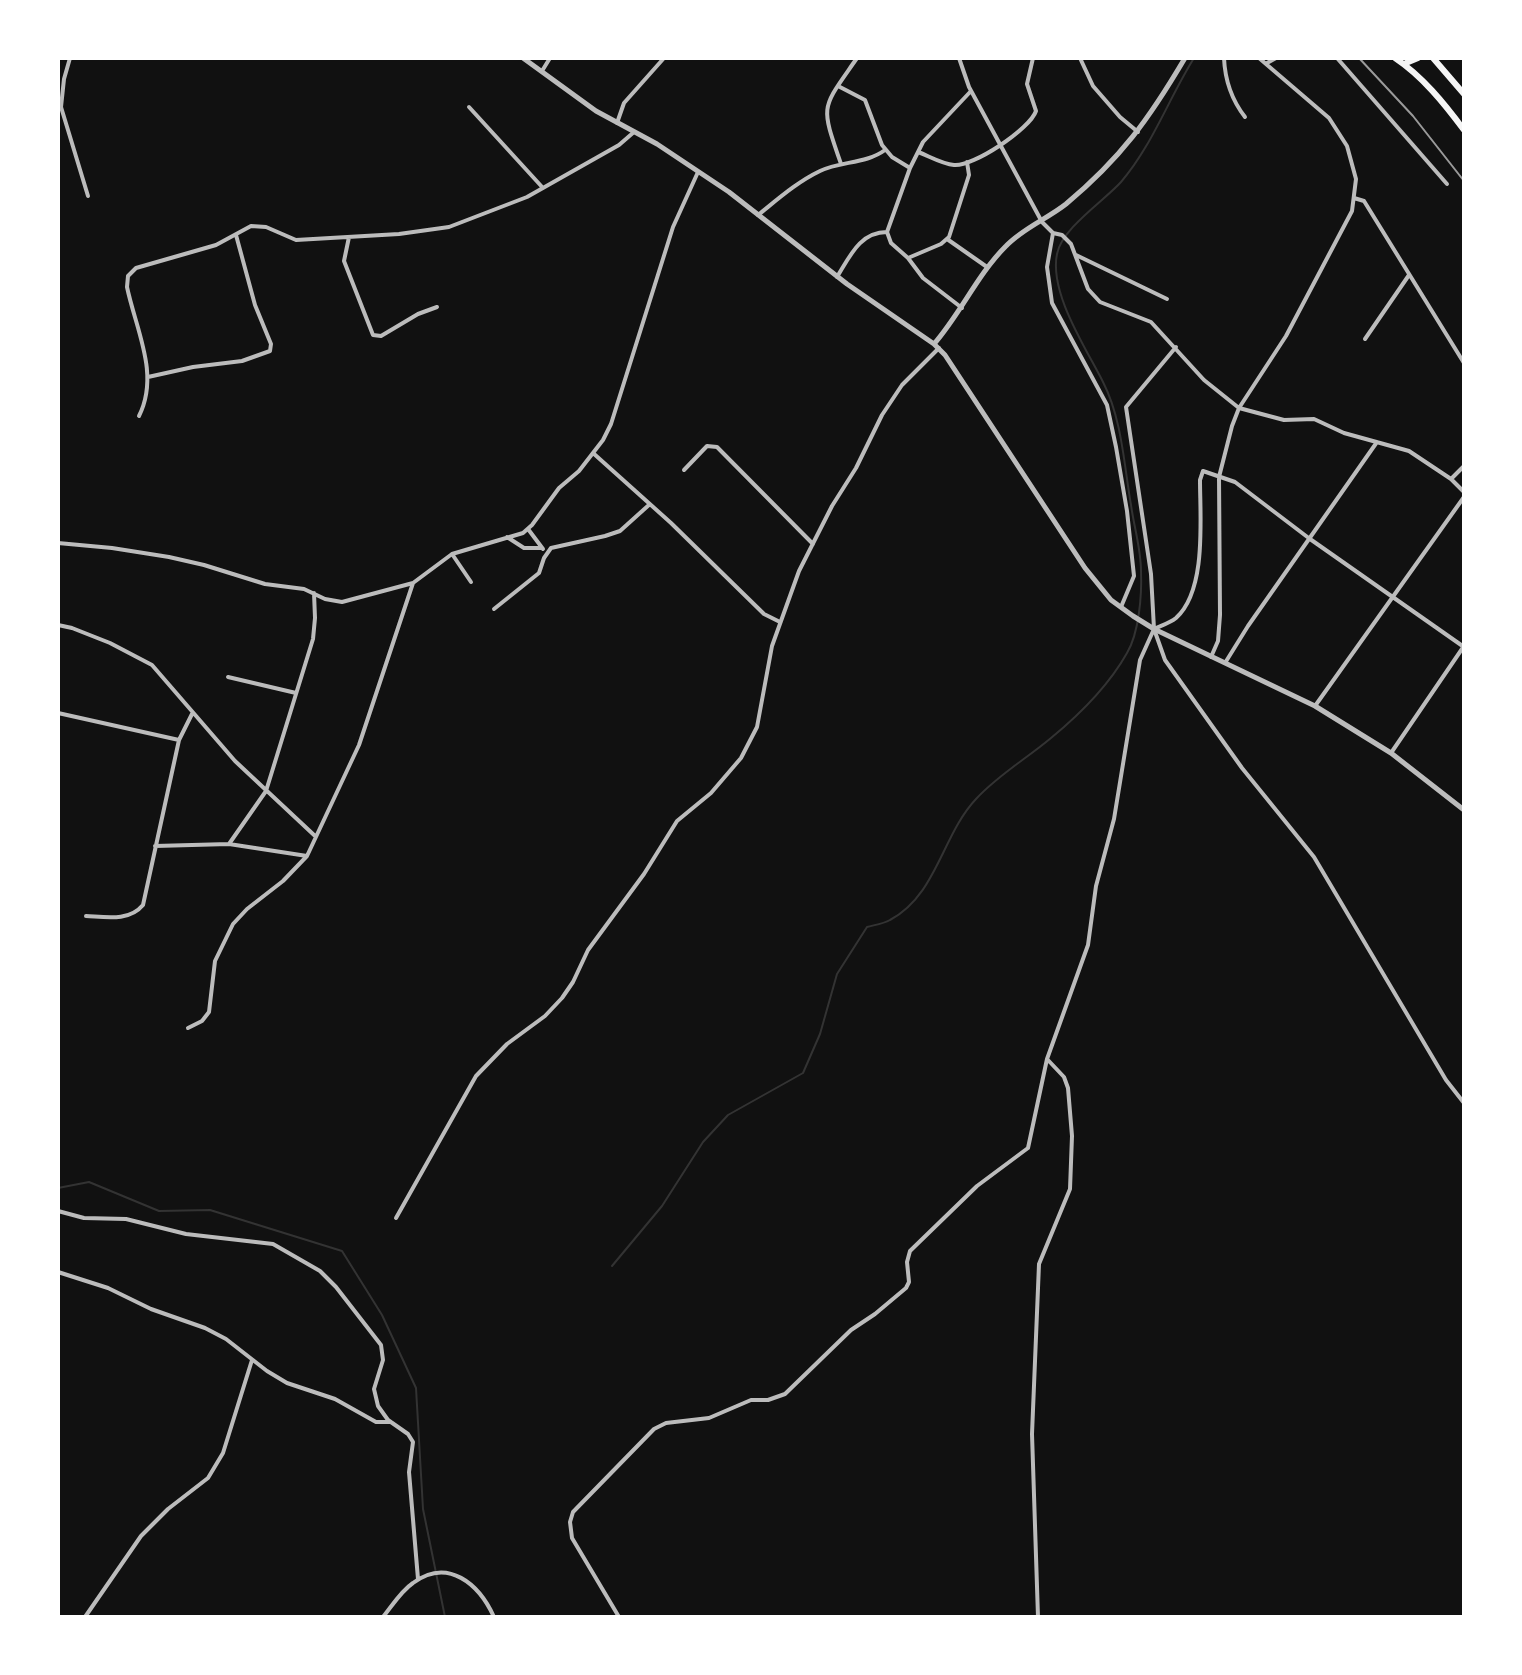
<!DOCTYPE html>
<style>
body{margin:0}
#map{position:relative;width:1522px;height:1675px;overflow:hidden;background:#111;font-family:Montserrat,sans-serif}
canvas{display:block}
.frame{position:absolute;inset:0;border:60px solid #fff;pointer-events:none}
</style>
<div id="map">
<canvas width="1522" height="1675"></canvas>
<div class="frame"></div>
</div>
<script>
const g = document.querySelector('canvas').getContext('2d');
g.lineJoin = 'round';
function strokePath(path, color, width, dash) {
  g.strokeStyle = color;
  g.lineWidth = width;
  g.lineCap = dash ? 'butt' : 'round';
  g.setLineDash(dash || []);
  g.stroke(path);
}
const stream = new Path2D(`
 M 58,1188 L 89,1182 L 159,1211 L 210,1210 L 342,1251 L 382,1315 L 416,1388 L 423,1509 L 445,1617
 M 612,1266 L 662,1206 L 703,1142 L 728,1115 L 803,1073 L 820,1034 L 837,974 L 867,927 C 874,925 883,924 890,920 C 937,895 942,835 976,799 C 998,775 1026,759 1051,738 C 1079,715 1109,685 1127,653 C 1139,633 1142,595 1141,571 C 1141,549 1134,527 1131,505 C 1124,465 1122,419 1103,382 C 1086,348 1049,293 1057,254 C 1062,228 1104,201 1121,182 C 1152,146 1169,98 1194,58`);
const minor = new Path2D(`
 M 70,58 L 64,79 L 61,107 L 88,196
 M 959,58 L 969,87 L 1042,222 L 1053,233 L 1062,235 L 1071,244 L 1088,289 L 1100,302 L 1151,322 L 1204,380 L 1239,408 L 1284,420 L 1314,419 L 1344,433 L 1409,451 L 1451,479 L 1464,492
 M 1080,58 L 1093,86 L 1120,117 L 1138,132
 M 1224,58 C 1225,81 1231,99 1245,117
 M 1337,58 L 1447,184
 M 1267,63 L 1276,58
 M 542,71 L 550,58
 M 838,86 L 865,100 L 882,145 L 892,157 L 910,168
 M 469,107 L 543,188
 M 617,123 L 624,103 L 664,58
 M 918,152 C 929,156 942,164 954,165 C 973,167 1030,129 1036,111 L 1027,84 L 1033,58
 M 841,164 C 820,103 821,110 857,58
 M 1354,198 L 1364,201 L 1464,363
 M 758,215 C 778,199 797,182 820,171 C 841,161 866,164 885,150
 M 1053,233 L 1047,267 L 1052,303 L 1107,405 L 1116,447 L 1127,511 L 1134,576 L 1121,607
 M 349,237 L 344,261 L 373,335 L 381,336 L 418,314 L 437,307
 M 947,239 L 987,267
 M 1076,255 L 1167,299
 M 908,258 L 941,244 L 949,237 L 969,175 L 967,162
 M 837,277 C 850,256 860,232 887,232
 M 962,308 L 923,278 L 908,258 L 891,243 L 887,232 L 910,168 L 923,142 L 971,91
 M 1365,339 L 1409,275
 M 148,377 L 193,367 L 242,361 L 270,351 L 271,344 L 255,305 L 236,235
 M 139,416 C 160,374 136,330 127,287 L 128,276 L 136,268 L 216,245 L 251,226 L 266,227 L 296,240 L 399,234 L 449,227 L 527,197 L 619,145 L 634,132
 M 593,453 L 671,523 L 764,614 L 780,622
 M 684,470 L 707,446 L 717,447 L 813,544
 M 1451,479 L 1464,466
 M 528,529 L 543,549
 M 507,537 L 524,548 L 542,548
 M 58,543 L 112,548 L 169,557 L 204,565 L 265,584 L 304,589 L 325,599 L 342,602 L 413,583 L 452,554 L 523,533 L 532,525 L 559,488 L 579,471 L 603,440 L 611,424 L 673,227 L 698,172
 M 452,554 L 471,582
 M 494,609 L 539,573 L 544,558 L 551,548 L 605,536 L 620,531 L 650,504
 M 58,625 L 72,628 L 110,643 L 152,665 L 235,761 L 314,835
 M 1464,647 L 1310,539 L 1235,482 L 1203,471 L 1200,480 C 1200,518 1207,590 1176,618 C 1170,623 1160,626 1154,629 L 1165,660 L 1242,768 L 1314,857 L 1446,1080 L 1464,1103
 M 1211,657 L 1218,641 L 1220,615 L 1219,477 L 1232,426 L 1239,408 L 1286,336 L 1352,211 L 1356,179 L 1347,146 L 1329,118 L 1259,58
 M 1225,663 L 1248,626 L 1377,442
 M 228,677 L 296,693
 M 1315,706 L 1464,497
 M 58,713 L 179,740
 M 1391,753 L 1464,646
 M 229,844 L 266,791 L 313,639 L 315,618 L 314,593
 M 155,846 L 229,844 L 307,856
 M 86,916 C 105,917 129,922 143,905 L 179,740 L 192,714
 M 188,1028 L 202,1021 L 209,1012 L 215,961 L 233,924 L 247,909 L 283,881 L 307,856 L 359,745 L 413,583
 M 58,1211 L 84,1218 L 126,1219 L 186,1234 L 273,1244 L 320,1271 L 336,1287 L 381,1345 L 383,1360 L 374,1389 L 378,1406 L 388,1420 L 408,1434 L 413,1442 L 409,1472 L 418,1579
 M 396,1218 L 476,1076 L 507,1044 L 545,1016 L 562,998 L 573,982 L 588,950 L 644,874 L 677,821 L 711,793 L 741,758 L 757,727 L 772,646 L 799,571 L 832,506 L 856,468 L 882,415 L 902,385 L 939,348
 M 58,1272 L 108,1288 L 151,1309 L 205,1328 L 226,1339 L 267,1371 L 287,1383 L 335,1399 L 376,1422 L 391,1422
 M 85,1617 L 141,1536 L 168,1509 L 208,1478 L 223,1453 L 252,1360
 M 383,1617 C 392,1606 401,1591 413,1583 C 448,1557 479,1584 494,1617
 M 619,1617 L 572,1538 L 570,1522 L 573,1512 L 654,1429 L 666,1423 L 709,1418 L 751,1400 L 768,1400 L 785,1394 L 851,1330 L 875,1314 L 906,1288 L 909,1282 L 907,1262 L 910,1251 L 977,1186 L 1028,1148 L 1047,1059 L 1088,945 L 1096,886 L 1114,819 L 1140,660 L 1154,629 L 1151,574 L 1126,407 L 1176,347
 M 1038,1617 L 1032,1434 L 1039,1264 L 1070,1189 L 1072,1136 L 1068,1088 L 1064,1077 L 1047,1059`);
const tertiary = new Path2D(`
 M 523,58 L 596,111 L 657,144 L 729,192 L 847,284 L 934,344 L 945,355 L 1085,568 L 1111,600 L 1133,616 L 1154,629 L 1315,706 L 1391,753 L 1464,810
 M 934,344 C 961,313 977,275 1006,246 C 1023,228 1047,219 1066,204 C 1121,158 1149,119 1185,58`);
const primary = new Path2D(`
 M 1395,58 C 1422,76 1444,103 1464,130
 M 1433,58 L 1464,94`);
const trunk = new Path2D(`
 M 1406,63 L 1418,58`);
const rail = new Path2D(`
 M 1359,58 L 1413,116 L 1464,181`);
strokePath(stream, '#333', 2);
strokePath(minor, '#bcbcbc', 4);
strokePath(tertiary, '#bcbcbc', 5);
strokePath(primary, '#f5f5f5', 6);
strokePath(trunk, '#f5f5f5', 6);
strokePath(rail, '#9a9a9a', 2);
</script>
